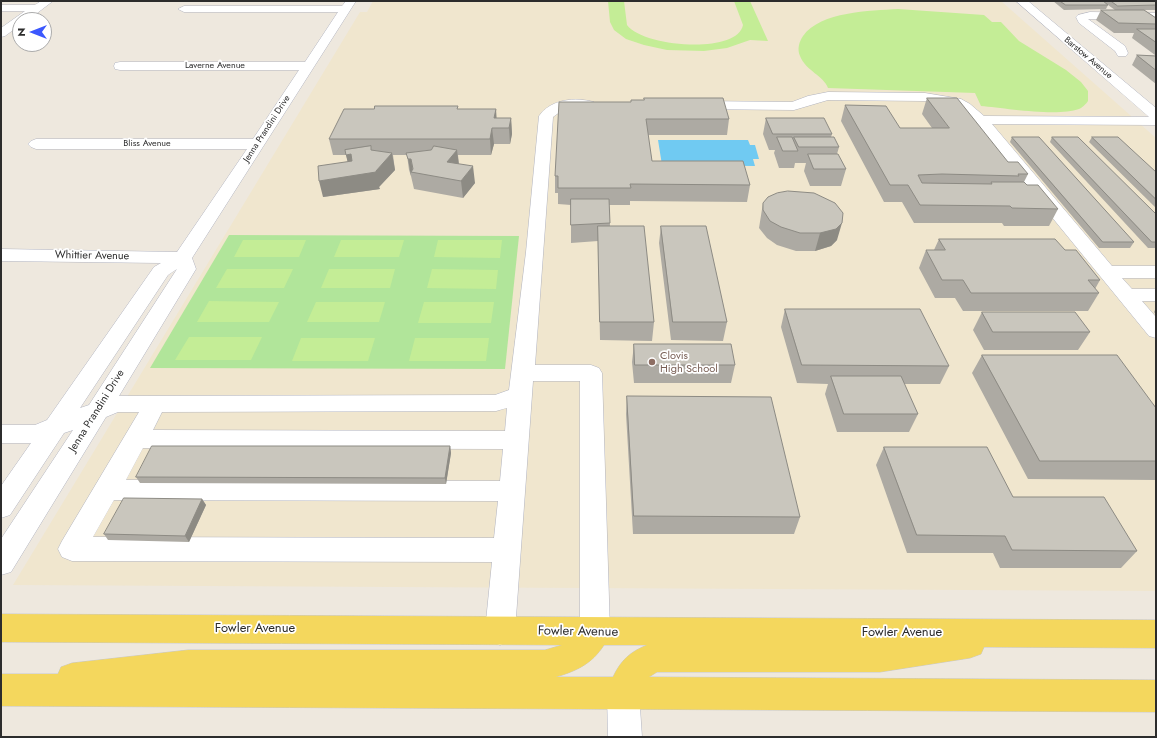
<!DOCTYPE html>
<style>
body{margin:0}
#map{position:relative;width:1157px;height:738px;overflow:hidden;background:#eee8de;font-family:Jost,sans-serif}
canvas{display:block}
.frame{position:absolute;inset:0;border:2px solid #2c2c2c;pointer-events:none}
.north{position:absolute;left:12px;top:12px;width:40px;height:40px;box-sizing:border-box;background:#fff;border:1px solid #ababab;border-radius:50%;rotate:270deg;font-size:11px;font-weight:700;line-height:16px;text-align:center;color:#2c2c2c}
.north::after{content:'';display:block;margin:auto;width:14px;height:18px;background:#3c58fe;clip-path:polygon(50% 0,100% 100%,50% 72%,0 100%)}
</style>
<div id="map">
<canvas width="1157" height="738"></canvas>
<div class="frame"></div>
<div class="north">N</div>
</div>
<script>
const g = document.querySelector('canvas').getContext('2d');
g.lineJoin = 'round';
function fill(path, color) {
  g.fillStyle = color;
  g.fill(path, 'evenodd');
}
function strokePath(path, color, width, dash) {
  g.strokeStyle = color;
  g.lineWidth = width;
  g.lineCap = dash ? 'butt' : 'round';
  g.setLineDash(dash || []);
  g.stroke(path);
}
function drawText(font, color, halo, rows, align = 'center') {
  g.font = font + ' Jost,sans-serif';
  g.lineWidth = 3.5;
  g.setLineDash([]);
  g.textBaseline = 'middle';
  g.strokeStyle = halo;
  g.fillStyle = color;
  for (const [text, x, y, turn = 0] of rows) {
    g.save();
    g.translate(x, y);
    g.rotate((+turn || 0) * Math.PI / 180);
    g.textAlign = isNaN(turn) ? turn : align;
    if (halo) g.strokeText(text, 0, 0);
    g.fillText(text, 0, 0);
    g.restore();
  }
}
const education = new Path2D(`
 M 373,1 L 1001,1 L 1156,138 L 1156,591 L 13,585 L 360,12 L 367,12 Z`);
const green = new Path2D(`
 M 229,235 L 519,236 L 505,369 L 150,368 Z`);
const pitch = new Path2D(`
 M 608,1 L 624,1 L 627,25 C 643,47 737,55 743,25 L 734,1 L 750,1 L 768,41 L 750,40 L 727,48 L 704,51 L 667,50 L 644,45 L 626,39 L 614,30 L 610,22 Z
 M 898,9 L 984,15 L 992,22 L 1001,22 L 1019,41 L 1066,70 L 1081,82 L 1088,91 L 1088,101 C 1086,104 1082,108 1079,109 C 1057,117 1005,108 981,106 L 975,93 L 828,88 C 824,76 806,71 800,56 C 797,49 799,42 803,36 C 821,11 870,11 898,9 Z
 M 243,240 L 306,240 L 299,257 L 234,257 Z
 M 341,240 L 404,240 L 399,257 L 334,257 Z
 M 438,240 L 502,240 L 500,258 L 434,257 Z
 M 227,269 L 293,269 L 284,288 L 216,288 Z
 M 329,269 L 395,269 L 390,288 L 321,288 Z
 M 432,269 L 498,270 L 496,289 L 427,288 Z
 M 209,301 L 279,302 L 269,322 L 197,322 Z
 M 316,302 L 385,302 L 379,322 L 307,322 Z
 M 424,302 L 494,302 L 491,323 L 418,323 Z
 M 189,337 L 262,337 L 251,360 L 175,360 Z
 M 301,338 L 375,338 L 368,361 L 292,361 Z
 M 415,338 L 489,338 L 486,361 L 409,361 Z`);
const water = new Path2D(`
 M 658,140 L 748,140 L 750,145 L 755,145 L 759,159 L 753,159 L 755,166 L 662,165 Z`);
const minor = new Path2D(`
 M 41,1 L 53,1 L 28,20 L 20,20 L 20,25 L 5,36 L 1,37 L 1,28 L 25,11 L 1,11 L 1,5 L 35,5 Z
 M 346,1 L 356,1 L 192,258 L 196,269 L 119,396 L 495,395 L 509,390 L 526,252 L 539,116 C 551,99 575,97 594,102 L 596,105 L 594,108 L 564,109 L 553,117 L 535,365 L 591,365 L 599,368 L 602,373 L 610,632 L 606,642 L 595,646 L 584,642 L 580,632 L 580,381 L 533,381 L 515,631 L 511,641 L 500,645 L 489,641 L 485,631 L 492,562 L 72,561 L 62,557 L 58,549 L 62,541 L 139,412 L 118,412 L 106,417 L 11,572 L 1,575 L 1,539 L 73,430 L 64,433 L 10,515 L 1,518 L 1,486 L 31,443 L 1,443 L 1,425 L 35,425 L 47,420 L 154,267 L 161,263 L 1,261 L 1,249 L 177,252 L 247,149 L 36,149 L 31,147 L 28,144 L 31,141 L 36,139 L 253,139 L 299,70 L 120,70 L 115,69 L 114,66 L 115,63 L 120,62 L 305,62 L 338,12 L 184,12 L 178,9 L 184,6 L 342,6 ZM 177,269 L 89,405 L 80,408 L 168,275 ZM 507,408 L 505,431 L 153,430 L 162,412 L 496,411 ZM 143,448 L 503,449 L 500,481 L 126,480 ZM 114,500 L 498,501 L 494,538 L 93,537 Z
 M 1016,1 L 1028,1 L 1156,108 L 1156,125 L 992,124 L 1112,266 L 1156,266 L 1156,278 L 1122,278 L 1132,289 L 1156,289 L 1156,301 L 1142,301 L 1156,317 L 1156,338 L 1149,336 L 975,123 L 960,110 L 951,105 L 925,101 L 828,100 L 794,110 L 695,109 L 690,108 L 688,105 L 690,102 L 695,101 L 792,102 L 808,96 L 828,92 L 925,93 L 961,99 L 970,104 L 984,116 L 1149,117 Z
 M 1090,12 L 1156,13 L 1156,19 L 1088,19 L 1125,46 L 1128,53 L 1126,56 L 1118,56 L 1115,51 L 1079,23 L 1076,17 L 1078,15 Z
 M 623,677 L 634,682 L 639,693 L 642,737 L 608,737 L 607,693 L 612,682 Z`);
const major = new Path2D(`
 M 1,614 L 1156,620 L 1156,648 L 984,647 L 981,654 L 970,658 L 880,672 L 657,672 L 649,677 L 1156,680 L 1156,712 L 1,706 L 1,674 L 58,674 L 61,667 L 72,663 L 188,650 L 545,650 L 562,645 L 1,642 ZM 604,645 L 647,645 C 630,652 621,660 613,677 L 556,677 C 576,671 592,664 604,645 Z`);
const wall = new Path2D(`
 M 1053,1 L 1156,1 L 1156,10 L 1144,10 L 1156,18 L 1156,55 L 1155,55 L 1132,38 L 1134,33 L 1114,33 L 1096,20 L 1101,10 L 1115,10 L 1108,5 L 1106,9 L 1064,10 Z
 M 1137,55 L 1156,56 L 1156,84 L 1132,65 Z
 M 644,98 L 729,119 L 727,135 L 648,135 L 652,161 L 750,185 L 747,202 L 630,201 L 630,205 L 609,205 L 610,226 L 654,322 L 652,341 L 600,340 L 598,241 L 571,243 L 571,205 L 558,204 L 558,193 L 555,193 L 555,176 L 631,102 L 631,100 L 644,100 Z
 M 927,98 L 1008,162 L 1028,174 L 1024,182 L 1027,185 L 1058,209 L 1049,226 L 1004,226 L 1002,223 L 914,223 L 902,202 L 884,202 L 841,121 L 845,105 L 900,128 L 932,128 L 922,114 Z
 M 458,109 L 496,109 L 496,118 L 511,118 L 512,134 L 510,144 L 494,144 L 491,155 L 458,155 L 459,164 L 475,183 L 463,198 L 414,189 L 411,176 L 409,170 L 407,155 L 393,155 L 395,170 L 379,187 L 380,189 L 323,197 L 348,162 L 346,155 L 333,155 L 329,139 Z
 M 766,118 L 832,134 L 831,137 L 839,147 L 837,154 L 846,169 L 841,186 L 810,186 L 804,171 L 806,163 L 795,163 L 794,168 L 779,168 L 774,153 L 775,150 L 769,150 L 763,134 Z
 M 1012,137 L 1134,242 L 1130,248 L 1099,248 L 1010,142 Z
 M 1052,137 L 1156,214 L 1156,248 L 1148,248 L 1050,142 Z
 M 1092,137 L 1156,172 L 1156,208 L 1089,142 Z
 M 763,203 L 837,240 L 831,246 L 815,251 L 796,251 L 777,245 L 767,238 L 759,228 Z
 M 661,226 L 727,322 L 723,341 L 671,340 L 659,243 Z
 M 939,239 L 1065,250 L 1100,280 L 1095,289 L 1099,293 L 1088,311 L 963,311 L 955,298 L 935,298 L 919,268 L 926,250 L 934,250 Z
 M 1156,308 L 1156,315 L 1154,312 Z
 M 785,309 L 949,366 L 940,384 L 904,384 L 918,414 L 909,432 L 837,432 L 825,394 L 828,384 L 797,383 L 781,327 Z
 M 982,312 L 1090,332 L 1078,350 L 984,350 L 973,330 Z
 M 634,344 L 735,365 L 731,383 L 634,383 L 632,362 Z
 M 982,355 L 1156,408 L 1156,480 L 1028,479 L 972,373 Z
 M 627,396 L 800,517 L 794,534 L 633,534 L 626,414 Z
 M 450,446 L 451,453 L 446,484 L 140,483 L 136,477 Z
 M 884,447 L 1013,497 L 1137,551 L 1121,568 L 1000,568 L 993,553 L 907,553 L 876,465 Z
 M 202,499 L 206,505 L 189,542 L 108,540 L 104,534 Z`);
const shadedWall = new Path2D(`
 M 496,109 L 497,124 L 494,118 Z
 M 511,118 L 512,134 L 510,144 L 509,128 Z
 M 492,128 L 494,144 L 491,155 L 490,139 Z
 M 457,150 L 459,166 L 447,162 Z
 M 392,153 L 395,170 L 379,187 L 380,189 L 323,197 L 319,181 L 376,171 Z
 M 351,154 L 355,171 L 350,172 L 346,155 Z
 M 408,159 L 411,159 L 413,173 L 411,172 L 411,176 Z
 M 473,166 L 475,183 L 463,198 L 461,181 Z
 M 842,223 L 837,240 L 831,246 L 815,251 L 820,233 Z
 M 450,446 L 451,453 L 446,484 L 445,478 Z
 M 202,499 L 206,505 L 189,542 L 185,536 Z`);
const building = new Path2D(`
 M 1060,1 L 1103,1 L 1108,5 L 1066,5 Z
 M 1111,1 L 1156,1 L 1156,5 L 1118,6 Z
 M 1101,10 L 1144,10 L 1156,18 L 1156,24 L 1119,23 Z
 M 1137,29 L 1156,29 L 1156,42 Z
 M 1137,55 L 1156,56 L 1156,70 Z
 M 644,98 L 723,98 L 729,119 L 646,119 L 652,161 L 743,161 L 750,185 L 630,184 L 631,188 L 558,188 L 558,176 L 555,176 L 559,102 L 631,102 L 631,100 L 644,100 Z
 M 927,98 L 957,98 L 1008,162 L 1018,162 L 1028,174 L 1018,174 L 1019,176 L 942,174 L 918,175 L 922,183 L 992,184 L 991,182 L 1024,182 L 1027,185 L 1038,185 L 1058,209 L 1012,208 L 1010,206 L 920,205 L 908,185 L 890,185 L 845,105 L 886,106 L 900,128 L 949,128 Z
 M 375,106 L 458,106 L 457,109 L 496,109 L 494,118 L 511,118 L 509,128 L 492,128 L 490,139 L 329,139 L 344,109 L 374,109 Z
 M 766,118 L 824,118 L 832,134 L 773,134 Z
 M 777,137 L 792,137 L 798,151 L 783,151 Z
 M 794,137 L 834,137 L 839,147 L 799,147 Z
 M 1012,137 L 1039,137 L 1134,242 L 1103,242 Z
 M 1052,137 L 1078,137 L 1156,214 L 1156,242 L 1152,242 Z
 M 1092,137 L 1118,137 L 1156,172 L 1156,199 Z
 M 371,146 L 371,150 L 392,153 L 376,171 L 376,172 L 319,181 L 318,166 L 352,161 L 351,154 L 346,155 L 345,150 Z
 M 434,146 L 457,150 L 447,162 L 473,166 L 461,181 L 411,172 L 413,169 L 411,159 L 408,159 L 406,153 L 431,150 Z
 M 808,154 L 838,154 L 846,169 L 814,169 Z
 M 788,191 L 814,193 L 835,203 L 843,213 L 842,223 L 836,229 L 820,233 L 800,233 L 781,227 L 770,221 L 763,210 L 763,203 L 768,197 L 777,193 Z
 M 571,199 L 609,199 L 610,223 L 571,225 Z
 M 598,226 L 644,226 L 654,322 L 600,322 Z
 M 661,226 L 706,226 L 727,322 L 673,322 Z
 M 939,239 L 1055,239 L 1065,250 L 1076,250 L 1100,280 L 1088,280 L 1099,293 L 971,293 L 963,280 L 942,280 L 926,250 L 945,250 Z
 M 785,309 L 920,309 L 949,366 L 802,365 Z
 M 982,312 L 1075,312 L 1090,332 L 993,332 Z
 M 634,344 L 731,344 L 735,365 L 635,365 Z
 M 982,355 L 1117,355 L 1156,408 L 1156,461 L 1040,461 Z
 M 831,376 L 901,376 L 918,414 L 844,414 Z
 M 627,396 L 771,397 L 800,517 L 634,516 Z
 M 152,446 L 450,446 L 445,478 L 136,477 Z
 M 884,447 L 987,447 L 1013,497 L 1104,497 L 1137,551 L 1012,550 L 1005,536 L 917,535 Z
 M 124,498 L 202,499 L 185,536 L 104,534 Z`);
const markers = [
 [652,362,4,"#8d6e63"]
];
const farStreetnames = [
 ["Barstow Avenue",1088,58,40],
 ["Laverne Avenue",215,66],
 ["Jenna Prandini Drive",267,129,-57],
 ["Bliss Avenue",147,144]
];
const streetNames = [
 ["Whittier Avenue",92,256,1],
 ["Jenna Prandini Drive",97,411,-58]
];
const educationNames = [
 ["Clovis",660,356],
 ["High School",660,369]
];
const nearStreetnames = [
 ["Fowler Avenue",255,629],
 ["Fowler Avenue",578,632,1],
 ["Fowler Avenue",902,633]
];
fill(education, '#f0e6ce');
fill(green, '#b1e59a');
fill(pitch, '#c4ed96');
fill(water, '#70caf2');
strokePath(minor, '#b2b4c0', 1);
strokePath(major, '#c8c8c8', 1);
fill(minor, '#fff');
fill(major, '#f4d75d');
fill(wall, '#adaaa3');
fill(shadedWall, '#8d8b84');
fill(building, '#c9c6bd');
strokePath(building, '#8d8b84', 1);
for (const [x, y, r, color] of markers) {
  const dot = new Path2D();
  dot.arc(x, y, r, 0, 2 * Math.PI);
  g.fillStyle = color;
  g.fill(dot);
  strokePath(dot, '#fff', 1.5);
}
drawText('9px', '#2c2c2c', '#fff', farStreetnames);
drawText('11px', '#2c2c2c', '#fff', streetNames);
drawText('11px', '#785e54', '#fff', educationNames, 'left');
drawText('13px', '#2c2c2c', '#fff', nearStreetnames);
</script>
